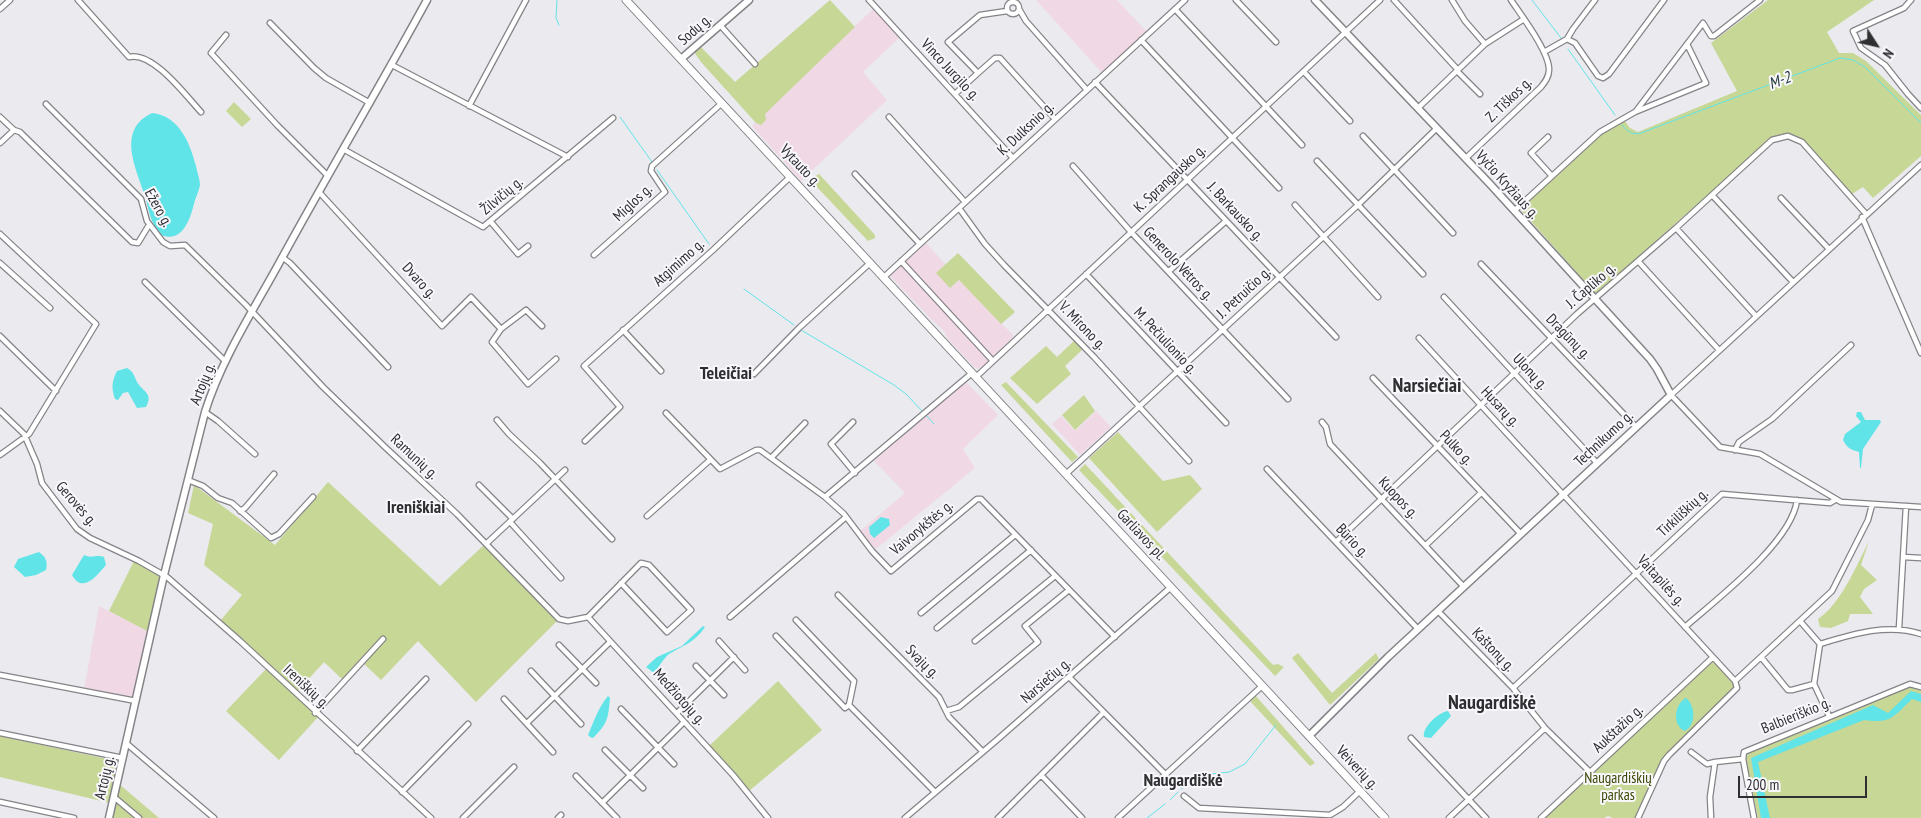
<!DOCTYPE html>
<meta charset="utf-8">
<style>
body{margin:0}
#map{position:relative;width:1921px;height:818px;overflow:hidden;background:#eaeaef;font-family:"PT Sans Narrow",sans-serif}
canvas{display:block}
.north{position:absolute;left:1851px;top:20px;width:50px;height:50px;-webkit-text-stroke:4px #f8f7fc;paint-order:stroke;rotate:125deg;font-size:14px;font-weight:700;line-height:20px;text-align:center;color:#2f2f31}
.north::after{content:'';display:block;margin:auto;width:18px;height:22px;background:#2f2f31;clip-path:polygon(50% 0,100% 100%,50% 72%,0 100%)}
.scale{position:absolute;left:1738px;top:776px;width:129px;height:22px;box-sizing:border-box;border:2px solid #2f2f31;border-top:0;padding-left:6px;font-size:15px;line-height:18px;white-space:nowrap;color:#2f2f31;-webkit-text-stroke:4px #f8f7fc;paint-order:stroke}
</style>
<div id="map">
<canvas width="1921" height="818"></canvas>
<div class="north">N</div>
<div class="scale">200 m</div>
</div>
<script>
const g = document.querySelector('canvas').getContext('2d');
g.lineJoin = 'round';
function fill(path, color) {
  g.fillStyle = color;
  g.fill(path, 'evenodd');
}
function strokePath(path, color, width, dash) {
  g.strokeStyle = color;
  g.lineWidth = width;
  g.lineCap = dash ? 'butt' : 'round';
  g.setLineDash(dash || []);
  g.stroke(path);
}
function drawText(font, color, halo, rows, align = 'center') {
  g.font = font + ' "PT Sans Narrow",sans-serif';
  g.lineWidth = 4;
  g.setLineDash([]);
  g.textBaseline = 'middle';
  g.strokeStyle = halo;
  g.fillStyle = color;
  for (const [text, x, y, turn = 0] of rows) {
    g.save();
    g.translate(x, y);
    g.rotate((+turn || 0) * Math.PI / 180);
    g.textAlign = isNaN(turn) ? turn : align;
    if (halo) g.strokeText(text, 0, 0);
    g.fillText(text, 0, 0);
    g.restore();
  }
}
const commercial = new Path2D(`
 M 1036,0 L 1117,0 L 1147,32 L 1102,73 Z
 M 875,7 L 901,36 L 863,72 L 887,100 L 801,181 L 752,126 Z
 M 926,243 L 946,265 L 937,273 L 950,288 L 959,280 L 1014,336 L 986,364 L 980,368 L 977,369 L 973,366 L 948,339 L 944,331 L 929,317 L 890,276 Z
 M 965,381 L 998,415 L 963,449 L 975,468 L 876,549 L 859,532 L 905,493 L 874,461 Z
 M 1096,411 L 1111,427 L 1080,455 L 1052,424 L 1061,416 L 1075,431 Z
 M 99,606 L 149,632 L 132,698 L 84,690 Z`);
const green = new Path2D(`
 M 830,0 L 855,27 L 765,114 L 766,120 L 761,125 L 756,123 L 701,62 L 694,52 L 700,46 L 735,82 Z
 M 1768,0 L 1874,0 L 1827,32 L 1839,53 L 1853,53 L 1866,61 L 1921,115 L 1921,156 L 1873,198 L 1863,187 L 1852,194 L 1804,142 C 1793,134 1784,133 1772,138 L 1596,294 L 1520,209 C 1553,178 1584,142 1624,120 L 1630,128 L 1638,132 L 1737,91 L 1711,43 Z
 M 234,102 L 251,119 L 242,127 L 226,111 Z
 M 819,174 L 875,235 L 875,238 L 868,241 L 814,184 L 814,177 Z
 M 958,253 L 1015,312 L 1001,324 L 959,280 L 950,288 L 936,273 Z
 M 1075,340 L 1083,349 L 1065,366 L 1071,374 L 1037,404 L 1010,378 L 1046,346 L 1057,357 Z
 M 1006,382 L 1078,457 L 1072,462 L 1001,385 Z
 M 1084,395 L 1095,411 L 1075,430 L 1062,415 Z
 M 1118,432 L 1163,481 L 1190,475 L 1202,489 L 1157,532 L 1089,458 Z
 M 1085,464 L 1273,665 L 1278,664 L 1284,667 L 1275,676 L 1079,470 Z
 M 328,482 L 440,586 L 485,544 L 558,620 L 476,702 L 418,641 L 381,680 L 360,660 L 342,679 L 324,662 L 296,693 L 220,621 L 242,595 L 204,565 L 213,524 L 188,513 L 194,485 L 275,545 Z
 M 1869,541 L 1861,565 L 1877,580 L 1864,589 L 1860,597 L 1873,614 L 1850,614 L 1848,621 L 1831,628 L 1820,627 L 1818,619 C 1840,605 1857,565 1869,541 Z
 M 134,561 L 161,576 L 149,632 L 109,611 Z
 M 1298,653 L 1332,693 L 1376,653 L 1379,659 L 1330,705 L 1292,658 Z
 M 1712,662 L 1715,663 L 1734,683 L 1735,686 L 1732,691 L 1665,755 L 1635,818 L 1613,818 L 1608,816 L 1604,818 L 1542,818 Z
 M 266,669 L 318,717 L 279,760 L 226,711 Z
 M 778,681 L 822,730 L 749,791 L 709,746 Z
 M 1910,686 L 1921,690 L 1921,818 L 1758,818 L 1745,760 L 1749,752 Z
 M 1255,695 L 1315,763 L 1310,766 L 1250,701 Z
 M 0,736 L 117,761 L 110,803 L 0,777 Z
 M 119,784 L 159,818 L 112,818 Z`);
const water = new Path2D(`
 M 152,113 C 180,116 190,144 196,166 C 197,172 200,179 200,185 C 199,190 197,195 195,200 C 191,216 184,244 161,235 C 150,223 149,210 145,196 C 136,168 116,130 152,113 Z
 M 127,368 C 134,372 134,376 137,382 C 142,391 154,393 146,407 L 137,408 L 128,392 L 123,393 L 118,400 L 115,399 C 111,388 112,381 117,371 Z
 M 1857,412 L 1861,412 L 1865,420 L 1880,420 L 1881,422 L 1863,449 L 1861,468 L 1860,468 L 1859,452 C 1850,449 1848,449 1843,440 L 1845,434 L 1861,422 L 1856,416 Z
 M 881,517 L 889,519 L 890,525 L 874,538 L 870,534 L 869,527 Z
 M 39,552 C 46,557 48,562 46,570 L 36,575 L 25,577 L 14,567 L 18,559 Z
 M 84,555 C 92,559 96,554 104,557 L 106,565 C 98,574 83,595 72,575 Z
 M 703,626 L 705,627 C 694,643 684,645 669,654 C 663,659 659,667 654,673 L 646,667 L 657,657 L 682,646 Z
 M 1911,691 L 1921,694 L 1921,702 L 1912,699 C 1893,717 1891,724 1864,720 L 1758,762 L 1770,818 L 1761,818 L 1751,758 L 1873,705 L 1888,713 Z
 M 608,696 L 610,698 C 608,719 608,723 593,738 L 590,737 L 588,735 C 594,721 598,708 608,696 Z
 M 1686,698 C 1696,706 1696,725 1685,731 C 1672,726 1674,704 1686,698 Z
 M 1448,711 L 1451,716 L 1431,738 L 1424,737 C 1422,727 1439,712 1448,711 Z`);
const stream = new Path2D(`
 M 557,0 L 556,18 L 559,25
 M 1532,0 L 1561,38
 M 1568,49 L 1615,115
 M 620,117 L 652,162
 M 1622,125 C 1628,132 1632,135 1641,133 L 1840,58 L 1853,60 L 1865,67 L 1921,123
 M 657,170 L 709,244
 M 744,289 L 794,325
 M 801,330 L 894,385 L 906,394 L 922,411
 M 927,416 L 934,424
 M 1181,789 L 1185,786 L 1211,774 L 1229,772 L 1245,764 L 1276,725
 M 1170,800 L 1178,792
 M 1147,818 L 1165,804`);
const street = new Path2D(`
 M 78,0 L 129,57 C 153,51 186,96 201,112
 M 869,0 L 1013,158
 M 1236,0 L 1276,42
 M 1394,0 L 1458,70
 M 1452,0 L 1465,21 L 1485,44
 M 1911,0 L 1904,8 L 1853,31 L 1861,48 L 1885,65 L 1908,94 L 1921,108
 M1007 8a6 6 0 1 1 12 0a6 6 0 1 1-12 0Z
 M 0,9 L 10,0
 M 1019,9 L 1026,21 L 1087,90
 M 1175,9 L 1302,145
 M 1007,11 L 980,15 L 948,42 L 978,73 L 995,58 L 1000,58 L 1055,119
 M 270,23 L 314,68 L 326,78 L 370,103
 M 720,25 L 755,64
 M 226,35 L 211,53 L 277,125 L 328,176
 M 1567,39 L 1575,43 L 1598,76 L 1603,78 L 1609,74 L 1664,0
 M 1141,40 L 1279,188
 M 1544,52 L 1567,39 L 1573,29 L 1595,0
 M 392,65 L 568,157
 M 1457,71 L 1480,94
 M 1304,72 L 1350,121
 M 1095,82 L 1336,337
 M 955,94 L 978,73
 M 46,104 L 141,199 L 147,221 L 163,242 L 170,246 L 185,245 L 245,304 L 323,387 L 386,448 L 457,514 L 559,619 L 568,621 L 588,617 L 733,775 L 768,818
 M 469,106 L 526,0
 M 1418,108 L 1485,44 L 1524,19
 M 1636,111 L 1703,23 L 1711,36 L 1714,36 L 1760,0
 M 0,117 L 14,130 L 0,143
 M 889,117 L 965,202
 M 14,130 L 20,132 L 132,242 L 138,243 L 149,225
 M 1363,136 L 1453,233
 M 1548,137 L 1531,153 L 1551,175
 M 343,149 L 483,227 L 613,118
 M 1466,158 L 1541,87 C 1545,82 1549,77 1549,70 C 1550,53 1521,15 1511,0
 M 1317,161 L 1423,274
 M 1921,165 L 1671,395 L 1720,447 L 1760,454 L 1841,502 L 1921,507
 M 1073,166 L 1131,232 L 1288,399
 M 855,174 L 920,244
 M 319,192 L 442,326 L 471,297 L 501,329 L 492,342 L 528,384 L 556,359
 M 1712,195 L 1793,282
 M 1781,198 L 1829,249
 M 1295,205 L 1378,297
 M 959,208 L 985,244 L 1004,265 L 1094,357 L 1189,461
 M 1514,211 L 1600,132 L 1635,112 L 1706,83 L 1687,44
 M 1862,217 L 1921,353
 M 491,222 L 518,254 L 528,246
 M 1676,228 L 1756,316
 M 0,234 L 96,324 L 29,434 L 0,455
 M 594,255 L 665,192 L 651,171 L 652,166 L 722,103
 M 282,257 L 290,263 L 388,367
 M 901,261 L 993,361
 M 1638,261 L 1719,350
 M 0,263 L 50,308
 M 1481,264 L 1636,427
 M 1169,271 L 1226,221
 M 1086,274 L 1226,423
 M 884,277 L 1185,0
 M 145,282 L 225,361
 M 1444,297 L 1597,463
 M 501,329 L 526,310 L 542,326
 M 623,330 L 661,371
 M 0,336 L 56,391
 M 1419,338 L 1735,681 L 1737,688 L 1669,755 L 1664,761 L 1638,818
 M 754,374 L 799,328 L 870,263
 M 976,377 L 1380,0
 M 1373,378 L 1521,534
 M 0,411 L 24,434 L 37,464 L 42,483 L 77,529 L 90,538 L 139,561 L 167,577 L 240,641 L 431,818
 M 205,412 L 218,421 L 255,454
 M 666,413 L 720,469 L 756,450 L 760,450 L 771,458
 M 497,420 L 509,434 L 540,463 L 612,539
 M 853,422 L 831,444 L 855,473
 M 1322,422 L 1326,427 L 1330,444 L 1464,587
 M 805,423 L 771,458 L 825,497 L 844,514 L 872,551 L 891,571 L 977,499 L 981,499 L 1115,637
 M 585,441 L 620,407 L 584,366 L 713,250 L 790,177
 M 1735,450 L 1739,442 L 1772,419 L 1851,345
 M 1267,469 L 1418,629
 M 1066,474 L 1358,205 L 1437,128
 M 188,480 L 203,486 L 218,498 L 232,503 L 271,538 L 279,534 L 313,497
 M 479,485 L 513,519
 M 825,497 L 972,373
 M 240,511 L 245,508 L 274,474
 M 647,516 L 710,460
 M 510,522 L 561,578
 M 1336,542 L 1577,314 L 1676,228 L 1772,140 L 1788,136 L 1802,142 L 1866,214
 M 487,543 L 565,470
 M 1426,545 L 1481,493
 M 1903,557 L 1921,558
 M 838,595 L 939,697 L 949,717 L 983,752
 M 1438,611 L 1513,688 L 1545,728 L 1590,772
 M 921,613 L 1015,535
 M 588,617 L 641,563 L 649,565 L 691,610 L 667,632 L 621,583
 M 730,617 L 846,517
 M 796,620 L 854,681 L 849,705 L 935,792
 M 1800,621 L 1820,644
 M 1685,627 C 1717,599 1792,542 1797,500
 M 937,628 L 1031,550
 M 1899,628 L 1906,506
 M 776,636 L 845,708 L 849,705
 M 719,641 L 745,670
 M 975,641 L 1055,576
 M 559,645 L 596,683
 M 1761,657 L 1788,690 L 1792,690 L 1814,684 L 1820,644 C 1853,634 1887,623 1921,634
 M 696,666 L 724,695
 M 531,671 L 581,724
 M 0,675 L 136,701
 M 1069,677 L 1166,775
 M 1735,681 L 1832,591 L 1868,520 L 1872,505
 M 1814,684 L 1829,716
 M 1513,688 L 1722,494 L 1830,503 L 1835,500
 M 504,699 L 553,752
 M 621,709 L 674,764
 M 946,711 L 959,707 L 1038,642 L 1025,626 L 1069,590
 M 315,713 L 383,639
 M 677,713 L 734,657
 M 527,723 L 610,642
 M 0,733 L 123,758
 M 1411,738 L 1486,818
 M 126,743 L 214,818
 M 605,750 L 643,788
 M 357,751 L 426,679
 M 1691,752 L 1707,764 L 1715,762
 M 1041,775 L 1082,818
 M 576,776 L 617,818
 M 402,792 L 468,724
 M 1184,796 L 1199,808 L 1330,815 L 1343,807 L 1360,791
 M 114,797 L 139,818
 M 0,802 L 74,818
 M 602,803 L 684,722
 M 463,818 L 514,767
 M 558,818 L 561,815
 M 905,818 L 998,739 L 1171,587
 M 998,818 L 1103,713
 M 1118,818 L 1262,686
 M 1449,818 L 1545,728
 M 1541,818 L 1712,658
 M 1711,818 L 1710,797 L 1715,762 L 1743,759
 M 1754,818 L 1743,759 L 1744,752 L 1910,684 L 1921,687`);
const secondary = new Path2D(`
 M 681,59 L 749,0
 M 1309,736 L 1388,657 L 1671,395 L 1657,369 L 1650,359 L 1489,183 L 1315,0
 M 109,818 L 164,575 L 205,412 C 221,361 251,314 277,267 C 326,177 378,90 427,0`);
const primary = new Path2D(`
 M 626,0 L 1385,818`);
const streetNames = [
 ["Sodų g.",695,30,-41],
 ["Vinco Jurgilo g.",950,70,47],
 ["Z. Tiškos g.",1509,100,-44],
 ["K. Dulksnio g.",1026,129,-43],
 ["Vytauto g.",800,166,47],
 ["K. Sprangausko g.",1170,179,-43],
 ["Vyčio Kryžiaus g.",1507,185,48],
 ["Žilvičių g.",502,196,-40],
 ["Miglos g.",633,203,-43],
 ["Ežero g.",158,208,61],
 ["J. Barkausko g.",1235,212,47],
 ["Atgimimo g.",679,263,-42],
 ["Generolo Vėtros g.",1178,264,47],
 ["Dvaro g.",419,281,48],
 ["J. Čapliko g.",1591,286,-41],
 ["J. Petruičio g.",1244,293,-43],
 ["V. Mirono g.",1082,326,46],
 ["Dragūnų g.",1568,337,46],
 ["M. Pečiulionio g.",1165,341,47],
 ["Ulonų g.",1530,372,47],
 ["Artojų g.",203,384,-68],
 ["Husarų g.",1500,407,47],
 ["Technikumo g.",1604,439,-43],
 ["Pulko g.",1456,448,47],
 ["Ramunių g.",414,457,43],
 ["Kuopos g.",1398,498,47],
 ["Gerovės g.",76,504,49],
 ["Tirkiliškių g.",1683,513,-43],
 ["Vaivorykštės g.",922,528,-40],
 ["Garliavos pl.",1141,535,47],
 ["Būrio g.",1352,541,47],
 ["Vaitapilės g.",1661,581,48],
 ["Kaštonų g.",1493,650,46],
 ["Svajų g.",922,662,45],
 ["Narsiečių g.",1046,681,-41],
 ["Ireniškių g.",306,687,43],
 ["Medžiotojų g.",679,697,48],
 ["Balbieriškio g.",1796,716,-22],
 ["Aukštažio g.",1618,729,-43],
 ["Veiverių g.",1357,768,47],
 ["Artojų g.",105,778,-77]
];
const parkNames = [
 ["Naugardiškių",1618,779],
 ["parkas",1618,796]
];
const waterNames = [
 ["M-2",1780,81,-21]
];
const quarterNames = [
 ["Teleičiai",726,374],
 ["Ireniškiai",416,508],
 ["Naugardiškė",1183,781]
];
const districtNames = [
 ["Narsiečiai",1427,386],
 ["Naugardiškė",1492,703]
];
fill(commercial, '#f0d9e5');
fill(green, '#c7d795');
fill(water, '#61e4e8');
strokePath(stream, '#61e4e8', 1);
strokePath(street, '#848488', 7);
strokePath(secondary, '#848488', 9);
strokePath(primary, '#848488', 9);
strokePath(street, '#fff', 4.5);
strokePath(secondary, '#fff', 6);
strokePath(primary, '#fff', 7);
drawText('15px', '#2f2f31', '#f8f7fc', streetNames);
drawText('15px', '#3b4500', '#f8f7fc', parkNames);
drawText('italic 16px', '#1f3637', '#f8f7fc', waterNames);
drawText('bold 18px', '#2f2f31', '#f8f7fc', quarterNames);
drawText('bold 20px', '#2f2f31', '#f8f7fc', districtNames);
</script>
